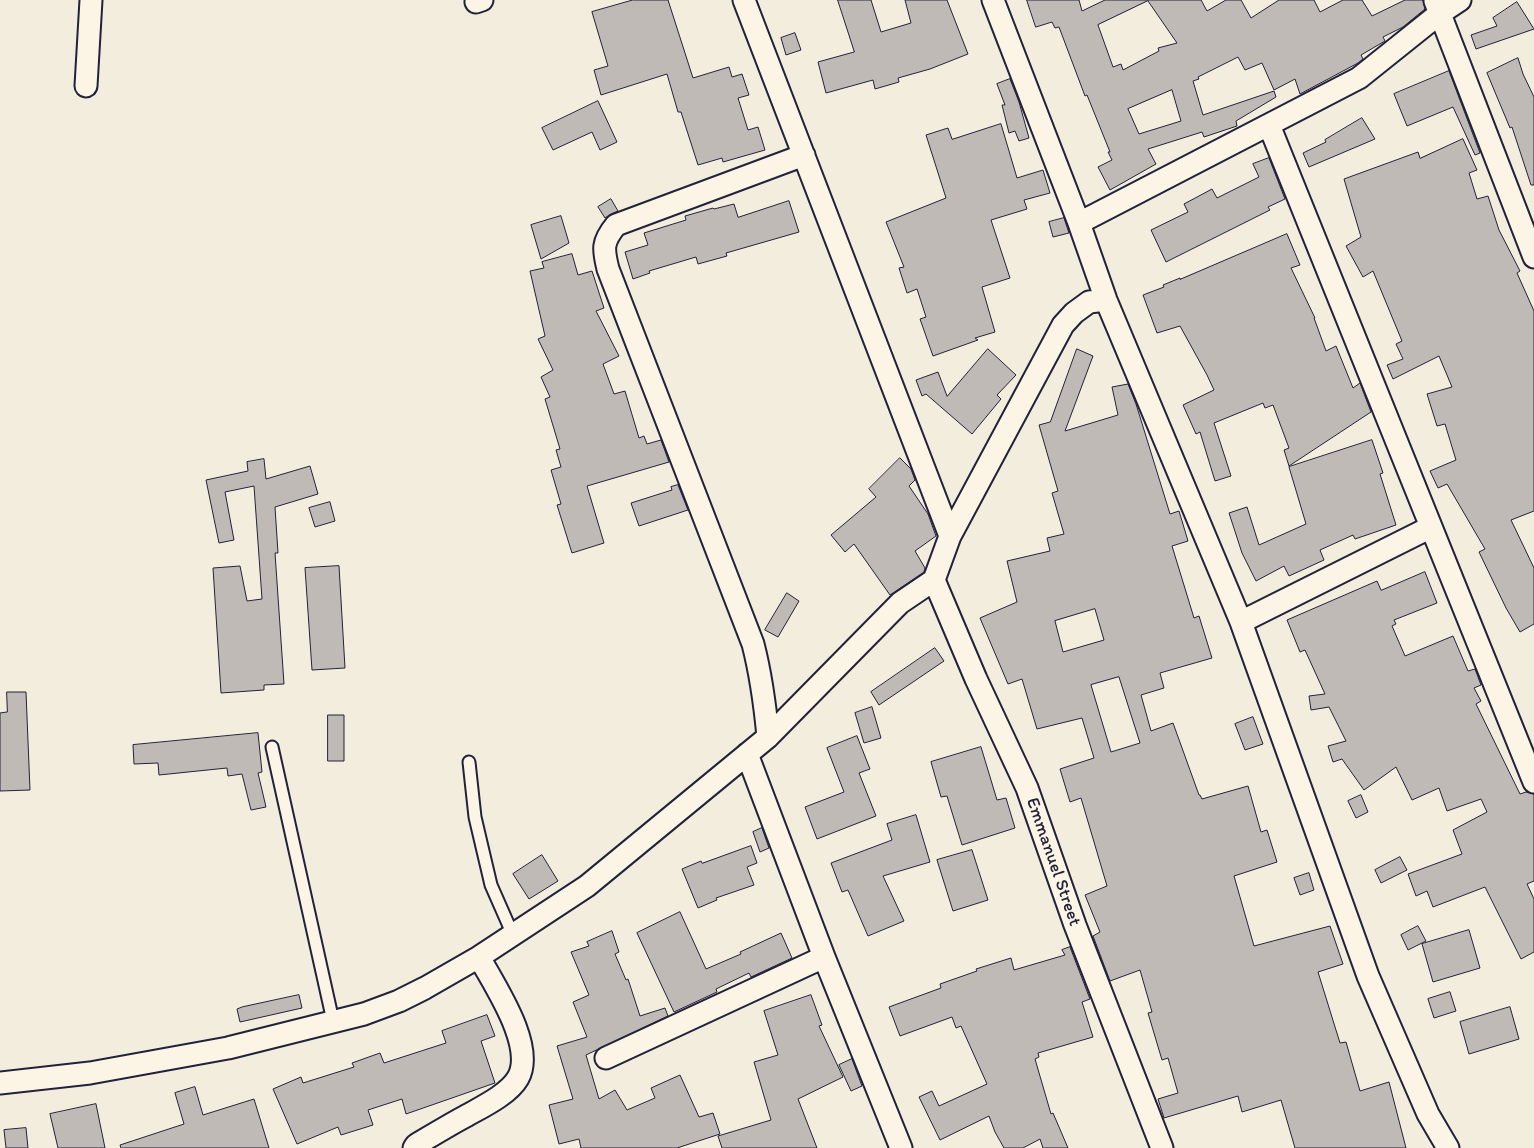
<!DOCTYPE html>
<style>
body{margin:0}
canvas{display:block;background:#f3edde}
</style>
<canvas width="1534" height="1148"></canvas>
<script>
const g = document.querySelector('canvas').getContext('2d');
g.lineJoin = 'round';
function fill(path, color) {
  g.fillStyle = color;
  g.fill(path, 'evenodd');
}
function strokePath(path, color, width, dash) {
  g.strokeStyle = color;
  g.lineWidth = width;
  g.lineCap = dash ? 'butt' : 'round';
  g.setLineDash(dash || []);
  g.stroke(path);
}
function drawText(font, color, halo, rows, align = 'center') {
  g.font = font + ' Itim,sans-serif';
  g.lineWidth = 4;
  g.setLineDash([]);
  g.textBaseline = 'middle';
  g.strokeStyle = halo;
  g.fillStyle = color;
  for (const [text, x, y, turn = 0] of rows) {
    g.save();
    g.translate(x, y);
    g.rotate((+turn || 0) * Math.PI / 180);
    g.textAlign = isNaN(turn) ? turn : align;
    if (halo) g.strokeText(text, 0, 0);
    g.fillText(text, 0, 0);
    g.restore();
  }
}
const building = new Path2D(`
 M 633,0 L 668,0 L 693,78 L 729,67 L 732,77 L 742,74 L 749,95 L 738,98 L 748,130 L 758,127 L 765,150 L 723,162 L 722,158 L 698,165 L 681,112 L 678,112 L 667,74 L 601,95 L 594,70 L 608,66 L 592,12 Z
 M 838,0 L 871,0 L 881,32 L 911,23 L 905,0 L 947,0 L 968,54 L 930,69 L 898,78 L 899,82 L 875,89 L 873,80 L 826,93 L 818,62 L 854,52 Z
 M 1027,0 L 1079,0 L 1082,11 L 1105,0 L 1201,0 L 1207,11 L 1226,0 L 1241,0 L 1251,18 L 1279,0 L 1314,0 L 1320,12 L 1343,0 L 1362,0 L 1372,16 L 1405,0 L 1423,0 L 1425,9 L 1403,27 L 1383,37 L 1385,41 L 1361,55 L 1363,59 L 1358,63 L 1300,94 L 1295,79 L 1274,90 L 1262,63 L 1245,70 L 1238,57 L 1198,77 L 1199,79 L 1193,81 L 1203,115 L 1274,91 L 1276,97 L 1236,121 L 1237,126 L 1204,137 L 1202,132 L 1148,149 L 1156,164 L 1110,190 L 1098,167 L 1112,160 L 1108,152 L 1110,152 L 1087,95 L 1085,96 L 1059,27 L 1055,28 L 1052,22 L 1036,27 ZM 1148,1 L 1177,43 L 1158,48 L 1159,51 L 1123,70 L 1121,64 L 1113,67 L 1098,25 ZM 1172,90 L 1181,121 L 1139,134 L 1128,109 Z
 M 1517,2 L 1534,29 L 1476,49 L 1471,35 L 1497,26 L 1493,18 Z
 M 795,33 L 801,50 L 786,55 L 781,38 Z
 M 1518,58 L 1523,74 L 1534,97 L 1534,185 L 1531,185 L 1512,127 L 1510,128 L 1487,73 Z
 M 1449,71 L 1480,153 L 1475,155 L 1453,107 L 1407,126 L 1394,94 Z
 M 1010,79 L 1019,102 L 1029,138 L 1019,141 L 1015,131 L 1009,133 L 1002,105 L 1005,105 L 997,84 Z
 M 598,101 L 617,142 L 600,150 L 592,132 L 553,150 L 542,128 Z
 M 1362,118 L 1375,139 L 1309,167 L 1303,153 L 1326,142 L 1325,140 Z
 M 1001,124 L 1017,178 L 1043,170 L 1050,193 L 1024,200 L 1027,209 L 991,220 L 1010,278 L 982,287 L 995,332 L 975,338 L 978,340 L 933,356 L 920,319 L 926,317 L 917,289 L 907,293 L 899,268 L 904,267 L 886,222 L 946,198 L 926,135 L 948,128 L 952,139 Z
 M 1463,139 L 1477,170 L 1469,173 L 1477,199 L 1488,196 L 1499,230 L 1520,271 L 1517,273 L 1534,311 L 1534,511 L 1511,520 L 1534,568 L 1534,624 L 1520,632 L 1506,608 L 1479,552 L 1485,549 L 1447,484 L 1438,488 L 1430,471 L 1456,460 L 1445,424 L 1437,426 L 1427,394 L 1452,387 L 1439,356 L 1393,379 L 1387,365 L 1403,359 L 1396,344 L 1402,341 L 1373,271 L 1363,277 L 1346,246 L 1361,237 L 1344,179 L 1418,152 L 1420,158 Z
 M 1269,158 L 1285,199 L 1268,207 L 1270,210 L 1166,262 L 1151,230 L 1188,212 L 1184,204 L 1212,189 L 1217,198 L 1259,177 L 1253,164 Z
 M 611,199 L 618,211 L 611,214 L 605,218 L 598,207 Z
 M 789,201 L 799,232 L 726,253 L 727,256 L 698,264 L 696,257 L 649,271 L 650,273 L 633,279 L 625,252 L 648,245 L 644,233 L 686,220 L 685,216 L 713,208 L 714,209 L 734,204 L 738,217 Z
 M 561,216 L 569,243 L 541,259 L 531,225 Z
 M 1064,218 L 1069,233 L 1053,237 L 1049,222 Z
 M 1287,234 L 1300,265 L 1291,268 L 1315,318 L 1314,318 L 1326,351 L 1336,346 L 1353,388 L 1360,383 L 1371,412 L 1289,466 L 1284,450 L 1289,448 L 1273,405 L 1265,408 L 1263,403 L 1214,423 L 1231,476 L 1215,481 L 1200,432 L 1196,434 L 1183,405 L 1214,390 L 1207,375 L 1180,326 L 1157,333 L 1143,295 L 1164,287 L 1163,285 L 1180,278 L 1180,279 Z
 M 572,254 L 578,275 L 592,271 L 604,308 L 596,311 L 619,356 L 603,364 L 614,394 L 625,391 L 639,438 L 644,436 L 647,444 L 661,440 L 669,462 L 587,486 L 604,543 L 572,553 L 557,505 L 561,504 L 551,470 L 561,467 L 556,450 L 560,449 L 545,399 L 550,397 L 541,377 L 553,370 L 538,339 L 545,336 L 530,271 L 544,268 L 542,262 Z
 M 988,349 L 1016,375 L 997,395 L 1001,399 L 972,434 L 926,394 L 922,396 L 916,380 L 938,372 L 947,396 Z
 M 1077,349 L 1093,356 L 1065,431 L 1118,415 L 1112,387 L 1128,384 L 1136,404 L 1170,514 L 1179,511 L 1188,541 L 1172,546 L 1194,618 L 1199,616 L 1212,658 L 1160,673 L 1164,688 L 1141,695 L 1151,731 L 1173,723 L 1199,795 L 1200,795 L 1202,799 L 1248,786 L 1261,832 L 1267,830 L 1277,862 L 1234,876 L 1254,946 L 1330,926 L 1343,964 L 1318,972 L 1340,1043 L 1346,1042 L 1360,1091 L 1389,1082 L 1406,1148 L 1295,1148 L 1281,1100 L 1242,1112 L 1238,1096 L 1164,1118 L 1158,1099 L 1178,1093 L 1168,1058 L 1162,1060 L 1148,1013 L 1152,1012 L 1140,970 L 1110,981 L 1093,936 L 1100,932 L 1085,895 L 1107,886 L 1081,798 L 1070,802 L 1060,769 L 1094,758 L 1082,718 L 1037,729 L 1022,679 L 1008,684 L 980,618 L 1017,602 L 1007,561 L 1050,551 L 1047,538 L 1064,534 L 1052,493 L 1058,491 L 1039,425 L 1050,422 ZM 1095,609 L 1104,640 L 1063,652 L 1055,621 ZM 1119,677 L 1140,743 L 1111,752 L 1091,685 Z
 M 1372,440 L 1383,473 L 1380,474 L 1396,525 L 1355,539 L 1353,535 L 1320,550 L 1324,560 L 1289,576 L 1284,566 L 1256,581 L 1242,553 L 1229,513 L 1247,507 L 1259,545 L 1306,524 L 1289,467 Z
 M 900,458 L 911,469 L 915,480 L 909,486 L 928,514 L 936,536 L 915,551 L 925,568 L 924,572 L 890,595 L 854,544 L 845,552 L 831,535 L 876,497 L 869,489 Z
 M 264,459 L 266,479 L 310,466 L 318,494 L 275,507 L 278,553 L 275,553 L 284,684 L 264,685 L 264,690 L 221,693 L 213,568 L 240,566 L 247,601 L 262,599 L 254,486 L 225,492 L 234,540 L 219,543 L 206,480 L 248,471 L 247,462 Z
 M 678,485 L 688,510 L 639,526 L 631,503 L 672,490 L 671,487 Z
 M 330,502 L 335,521 L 315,527 L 309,508 Z
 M 339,566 L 345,668 L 312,670 L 305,568 Z
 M 1425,572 L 1437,603 L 1394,620 L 1396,624 L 1392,626 L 1405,656 L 1453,636 L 1468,671 L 1475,669 L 1481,685 L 1474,688 L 1481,701 L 1476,704 L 1520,794 L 1526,792 L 1534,794 L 1534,881 L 1527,884 L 1534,899 L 1534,952 L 1521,959 L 1485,887 L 1433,907 L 1427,891 L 1416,896 L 1408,874 L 1462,854 L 1453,830 L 1487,812 L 1481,799 L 1447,811 L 1439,788 L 1412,800 L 1396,767 L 1364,790 L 1342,759 L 1333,762 L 1328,746 L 1346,741 L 1329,707 L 1311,710 L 1309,696 L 1325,694 L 1305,650 L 1300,652 L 1287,620 L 1377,581 L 1381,590 Z
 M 787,593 L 799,601 L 778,637 L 765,630 Z
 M 935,648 L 944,661 L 879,705 L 871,692 Z
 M 7,692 L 26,692 L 30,790 L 0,791 L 0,713 L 7,712 Z
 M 872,707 L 881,738 L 864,743 L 855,713 Z
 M 328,715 L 344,715 L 344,761 L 328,761 Z
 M 1253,717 L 1263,744 L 1245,750 L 1235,724 Z
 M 258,733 L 262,772 L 258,773 L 266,807 L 251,810 L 242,774 L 228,776 L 227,768 L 159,775 L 158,763 L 134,764 L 133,745 Z
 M 857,736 L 870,769 L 859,773 L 876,816 L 817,839 L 805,807 L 844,792 L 827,748 Z
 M 981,747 L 997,800 L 1006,798 L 1015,828 L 962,845 L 947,796 L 941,797 L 931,762 Z
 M 1361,795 L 1368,812 L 1356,818 L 1348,801 Z
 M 916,815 L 930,862 L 883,876 L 904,921 L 868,936 L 848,890 L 842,892 L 831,863 L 892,840 L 887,824 Z
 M 762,828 L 769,848 L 760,852 L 753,832 Z
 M 751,846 L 757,863 L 747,867 L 754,885 L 716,898 L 717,900 L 698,908 L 682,869 L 701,861 L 702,863 Z
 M 972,850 L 988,900 L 953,911 L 937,860 Z
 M 542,855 L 558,881 L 529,899 L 513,874 Z
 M 1400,857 L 1407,870 L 1381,883 L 1375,870 Z
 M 1309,873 L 1314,890 L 1300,895 L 1294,878 Z
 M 680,912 L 706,969 L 741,954 L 740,952 L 781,933 L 792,958 L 751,977 L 749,973 L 716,989 L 717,992 L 674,1012 L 637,933 Z
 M 1418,926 L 1426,941 L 1408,950 L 1401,935 Z
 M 1469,930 L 1480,968 L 1433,982 L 1422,944 Z
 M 612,931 L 619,952 L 615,954 L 626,980 L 628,979 L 640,1016 L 665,1008 L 668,1016 L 586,1055 L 599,1099 L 615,1090 L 627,1110 L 655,1098 L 651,1088 L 680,1075 L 699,1117 L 713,1113 L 720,1134 L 677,1148 L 581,1148 L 579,1139 L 559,1144 L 549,1105 L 573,1099 L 557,1046 L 587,1037 L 573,1002 L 589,995 L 571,952 L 589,946 L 587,942 Z
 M 1070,947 L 1090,999 L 1082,1002 L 1093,1037 L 1038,1053 L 1039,1057 L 1035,1059 L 1051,1114 L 1053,1113 L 1068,1148 L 1043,1148 L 1040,1139 L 1023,1148 L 1004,1148 L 995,1132 L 989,1116 L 940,1140 L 919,1097 L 932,1091 L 939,1106 L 987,1084 L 961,1026 L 956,1028 L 952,1017 L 900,1036 L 889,1007 L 941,988 L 940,984 L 977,971 L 976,969 L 1011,958 L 1014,970 L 1065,955 L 1062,950 Z
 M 1450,992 L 1456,1011 L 1434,1018 L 1428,999 Z
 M 299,995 L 302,1008 L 240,1022 L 237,1009 L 242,1007 Z
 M 811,995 L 822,1025 L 819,1026 L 843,1077 L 798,1099 L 817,1148 L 722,1148 L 718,1136 L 771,1120 L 754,1062 L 778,1055 L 764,1011 Z
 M 1510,1007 L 1519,1039 L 1469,1054 L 1460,1022 Z
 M 487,1015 L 495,1036 L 481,1041 L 495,1083 L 406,1114 L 402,1099 L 368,1110 L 373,1125 L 341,1135 L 338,1127 L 297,1144 L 273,1089 L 301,1077 L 303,1083 L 354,1067 L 352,1063 L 380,1053 L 384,1063 L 446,1043 L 442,1031 Z
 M 852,1059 L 862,1086 L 851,1091 L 839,1065 Z
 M 195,1087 L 203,1115 L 254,1099 L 269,1148 L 121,1148 L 120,1145 L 184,1124 L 175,1093 Z
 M 96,1104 L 105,1148 L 58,1148 L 50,1114 Z
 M 26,1128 L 28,1148 L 6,1148 L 4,1130 Z`);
const service = new Path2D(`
 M 272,747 L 333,1021
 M 469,762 L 475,817 L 491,885 L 513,935`);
const minor = new Path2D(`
 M 744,0 L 950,536
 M 993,0 L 1079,223 L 1106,300 L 1241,622 L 1368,976 L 1428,1114 L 1448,1148
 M 1435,1 L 1534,257
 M 476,2 L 482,0
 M 86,86 L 91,0
 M 1269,125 L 1534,782
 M 1079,223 L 1359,78 L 1439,14 L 1460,0
 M 934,580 L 976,679 L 1027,788 L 1075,925 L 1162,1148
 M 1241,622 L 1431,527
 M 768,737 C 765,705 761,675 753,644 L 608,269 C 603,249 602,242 616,225 L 804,155
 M 747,754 L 824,957 L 901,1148
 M 606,1058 L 824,957
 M 0,1083 L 90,1073 L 228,1048 L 364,1014 L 399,1001 L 425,988 L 479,957 L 587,886 L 768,737 L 900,603 L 934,580 L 950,536 L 1063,325 L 1074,313 L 1089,302 L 1106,300
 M 414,1148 L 416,1145 C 433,1135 449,1125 466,1116 C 482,1107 509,1094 518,1078 C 536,1046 494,985 479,957`);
const streetNames = [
 ["Emmanuel Street",1053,862,71]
];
fill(building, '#bfbab6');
strokePath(building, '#22223b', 1);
strokePath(service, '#22223b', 15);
strokePath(minor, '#22223b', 25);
strokePath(service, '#fcf5e5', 11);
strokePath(minor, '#fcf5e5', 21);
drawText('18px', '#22223b', '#fcf5e5', streetNames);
</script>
